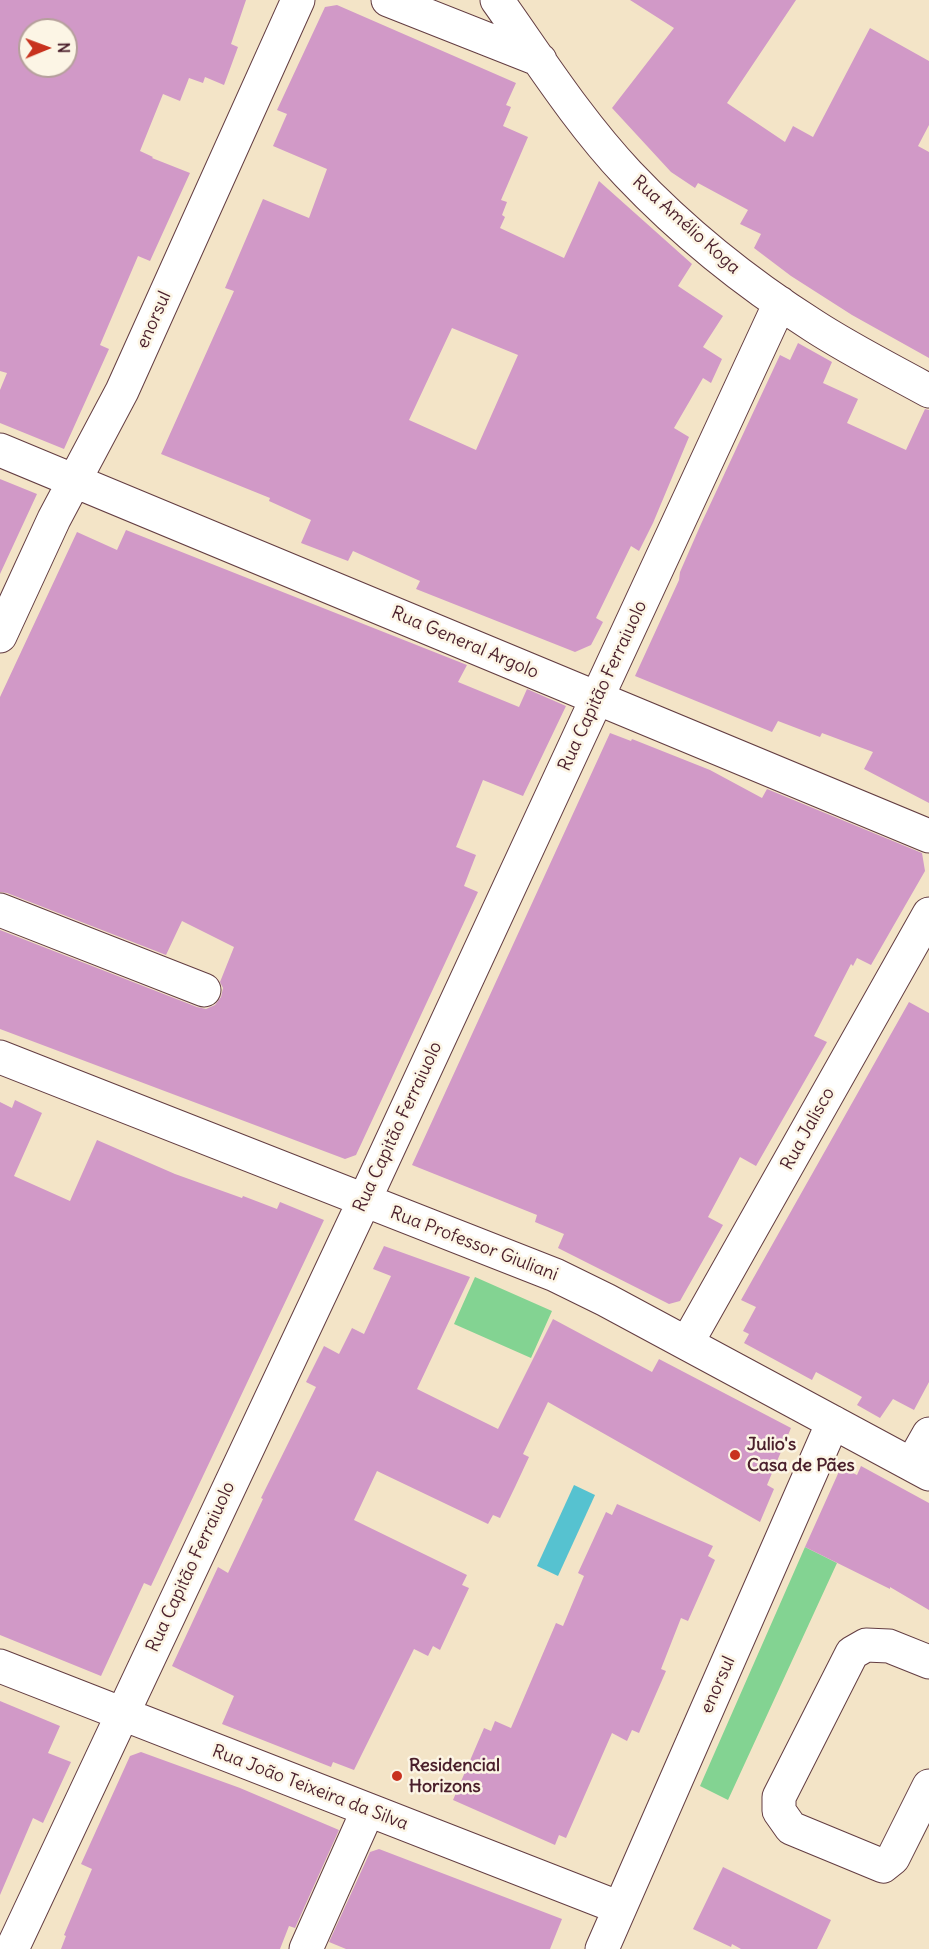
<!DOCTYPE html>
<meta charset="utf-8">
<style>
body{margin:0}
#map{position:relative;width:929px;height:1949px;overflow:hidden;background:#f3e4c7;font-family:Delius,sans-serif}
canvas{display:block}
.north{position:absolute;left:18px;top:18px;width:60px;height:60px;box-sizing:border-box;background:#fcf5e5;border:2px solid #b59f9b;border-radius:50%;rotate:89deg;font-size:16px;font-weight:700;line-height:24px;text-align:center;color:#4a1f2b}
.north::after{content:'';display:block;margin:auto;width:21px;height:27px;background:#c8321e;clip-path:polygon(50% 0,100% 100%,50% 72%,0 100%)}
</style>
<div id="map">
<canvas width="929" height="1949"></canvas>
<div class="north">N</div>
</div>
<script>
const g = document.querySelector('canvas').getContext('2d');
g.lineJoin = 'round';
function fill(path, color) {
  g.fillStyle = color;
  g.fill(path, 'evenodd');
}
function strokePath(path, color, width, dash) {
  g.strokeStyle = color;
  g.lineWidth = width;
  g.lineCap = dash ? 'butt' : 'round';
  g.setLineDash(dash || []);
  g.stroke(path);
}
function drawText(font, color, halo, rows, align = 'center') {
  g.font = font + ' Delius,sans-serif';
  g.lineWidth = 5;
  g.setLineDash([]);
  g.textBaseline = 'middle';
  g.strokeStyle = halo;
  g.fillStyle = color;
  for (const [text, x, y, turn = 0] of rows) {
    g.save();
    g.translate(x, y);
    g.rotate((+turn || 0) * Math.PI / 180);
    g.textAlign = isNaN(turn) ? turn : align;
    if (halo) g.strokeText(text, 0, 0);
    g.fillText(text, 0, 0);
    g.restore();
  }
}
const green = new Path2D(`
 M 475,1277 L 552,1311 L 531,1358 L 454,1324 Z
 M 805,1547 L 837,1563 L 728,1800 L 700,1786 Z`);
const water = new Path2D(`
 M 574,1485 L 595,1495 L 558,1576 L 537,1566 Z`);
const building = new Path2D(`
 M 0,0 L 246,0 L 231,44 L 238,47 L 224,85 L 205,77 L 203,83 L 189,78 L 180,101 L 163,94 L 140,151 L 153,157 L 152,158 L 190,173 L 150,261 L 138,256 L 100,345 L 109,349 L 64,449 L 0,423 L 0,390 L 7,373 L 0,371 ZM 30,30 L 66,30 L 66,66 L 30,66 Z
 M 630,0 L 796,0 L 727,103 L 785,142 L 793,126 L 813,137 L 870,28 L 929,61 L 929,125 L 918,146 L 929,152 L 929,358 L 852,315 L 791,276 L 754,248 L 761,234 L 740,224 L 748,210 L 698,183 L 695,188 L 671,172 L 612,108 L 674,28 Z
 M 337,5 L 516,83 L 506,105 L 511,107 L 503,126 L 528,137 L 501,200 L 507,202 L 502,215 L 505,217 L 500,228 L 564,258 L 599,181 L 692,264 L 678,286 L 723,316 L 703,347 L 722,359 L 711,383 L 703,378 L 674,428 L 689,437 L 653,523 L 639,551 L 631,546 L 596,618 L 603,622 L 591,645 L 575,652 L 416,589 L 420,581 L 353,551 L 348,561 L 301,543 L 311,520 L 269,501 L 270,498 L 161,454 L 234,291 L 225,288 L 263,199 L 309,218 L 327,169 L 273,146 L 287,114 L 277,110 L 325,7 ZM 452,328 L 518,355 L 476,450 L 409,420 Z
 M 798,343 L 832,362 L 823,383 L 858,399 L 847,423 L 906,450 L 925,409 L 929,410 L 929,803 L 864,769 L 873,752 L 822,733 L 820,737 L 778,721 L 772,732 L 635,676 L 679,580 L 680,572 L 701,524 L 780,355 L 790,360 Z
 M 0,479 L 37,494 L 0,574 Z
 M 126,530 L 467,665 L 458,682 L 519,707 L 527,689 L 566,706 L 523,796 L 483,780 L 456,847 L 476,855 L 464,886 L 478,892 L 356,1155 L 345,1159 L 0,1029 L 0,930 L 197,1007 L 206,1009 L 215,1005 L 221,997 L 223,988 L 220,982 L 234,947 L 182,921 L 166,955 L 7,893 L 0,892 L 0,697 L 77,532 L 117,550 Z
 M 610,733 L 631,741 L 632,739 L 710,770 L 762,798 L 767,789 L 922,853 L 925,871 L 871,965 L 857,958 L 853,966 L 851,964 L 814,1036 L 827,1042 L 756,1166 L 740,1157 L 708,1217 L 723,1225 L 680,1301 L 669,1304 L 558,1248 L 564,1234 L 535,1222 L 537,1215 L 412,1165 Z
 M 909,1002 L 929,1013 L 929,1382 L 914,1410 L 893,1399 L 880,1418 L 857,1405 L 862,1397 L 816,1372 L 812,1380 L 744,1343 L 749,1334 L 743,1331 L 756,1307 L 741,1300 Z
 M 15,1100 L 42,1113 L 14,1176 L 70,1201 L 97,1140 L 175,1174 L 242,1198 L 243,1196 L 277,1209 L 280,1202 L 324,1220 L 151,1586 L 144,1583 L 101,1676 L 0,1635 L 0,1102 L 12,1108 Z
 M 384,1246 L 470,1277 L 417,1389 L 494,1427 L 498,1429 L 553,1319 L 652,1372 L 659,1359 L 791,1428 L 767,1485 L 774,1489 L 760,1522 L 548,1402 L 523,1454 L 529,1457 L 515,1487 L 500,1518 L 493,1515 L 488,1524 L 377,1471 L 354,1520 L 467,1575 L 462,1585 L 469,1588 L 440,1650 L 433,1646 L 428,1656 L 414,1649 L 354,1770 L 333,1762 L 331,1767 L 222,1724 L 234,1696 L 172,1666 L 218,1567 L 228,1573 L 263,1499 L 261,1498 L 316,1387 L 306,1382 L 324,1346 L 339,1354 L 352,1328 L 364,1334 L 391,1276 L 373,1269 Z
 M 861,1466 L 929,1503 L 929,1610 L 890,1587 L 890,1589 L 805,1547 L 841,1467 L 857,1475 Z
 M 617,1504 L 713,1546 L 708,1556 L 715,1560 L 688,1621 L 681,1618 L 661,1669 L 666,1671 L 639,1733 L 632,1730 L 627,1741 L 612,1733 L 566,1838 L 559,1835 L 555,1845 L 453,1800 L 484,1728 L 491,1731 L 495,1721 L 511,1728 L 556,1623 L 563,1626 L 584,1576 L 578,1573 L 606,1512 L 612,1515 Z
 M 0,1701 L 60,1726 L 48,1753 L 71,1762 L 43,1823 L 33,1818 L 0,1895 Z
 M 141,1752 L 240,1788 L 339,1830 L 295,1928 L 289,1926 L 280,1949 L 61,1949 L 66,1936 L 64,1935 L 92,1869 L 81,1864 L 130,1756 Z
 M 379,1849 L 562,1919 L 550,1949 L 346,1949 L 329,1942 L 370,1852 Z
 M 723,1867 L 831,1920 L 817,1949 L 741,1949 L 732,1944 L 731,1947 L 693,1929 Z`);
const minor = new Path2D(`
 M 388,0 L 540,60
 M 497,0 C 539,59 578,121 628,174 C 682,231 748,284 814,326 C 851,350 891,370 929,391
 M 0,450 L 929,836
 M 0,636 L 54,519 L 122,391 L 298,0
 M 0,910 L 204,990
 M 0,1057 L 555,1275 L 606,1300 L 929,1474
 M 687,1343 L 929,914
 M 912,1464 L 929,1434
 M 929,1662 L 889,1646 L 866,1645 L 852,1653 L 779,1797 L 779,1811 L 791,1828 L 883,1866 L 893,1858 L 929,1786
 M 0,1666 L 620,1908
 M 12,1949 L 364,1201 L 780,303
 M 306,1949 L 368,1810
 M 602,1949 L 833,1422`);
const markers = [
 [735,1455,6,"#c8321e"],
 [397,1776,6,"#c8321e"]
];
const streetNames = [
 ["Rua Amélio Koga",686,225,42],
 ["enorsul",154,320,-66],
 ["Rua General Argolo",465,643,23],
 ["Rua Capitão Ferraiuolo",603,686,-65],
 ["Rua Capitão Ferraiuolo",398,1127,-65],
 ["Rua Jalisco",808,1129,-61],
 ["Rua Professor Giuliani",474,1244,21],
 ["Rua Capitão Ferraiuolo",191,1567,-65],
 ["enorsul",718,1685,-66],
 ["Rua João Teixeira da Silva",310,1788,21]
];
const poiNames = [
 ["Julio's",747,1445],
 ["Casa de Pães",747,1466],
 ["Residencial",409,1766],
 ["Horizons",409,1787]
];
fill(green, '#83d392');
fill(water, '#56c2d0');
fill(building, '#d199c7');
strokePath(minor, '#633d42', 35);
strokePath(minor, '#fff', 33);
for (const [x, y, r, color] of markers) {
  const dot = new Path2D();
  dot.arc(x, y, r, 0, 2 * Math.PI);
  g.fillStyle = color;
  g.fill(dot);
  strokePath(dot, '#fcf5e5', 2);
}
drawText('18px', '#4a1f2b', '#fcf5e5', streetNames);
drawText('bold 18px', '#4a1f2b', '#fcf5e5', poiNames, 'left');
</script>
